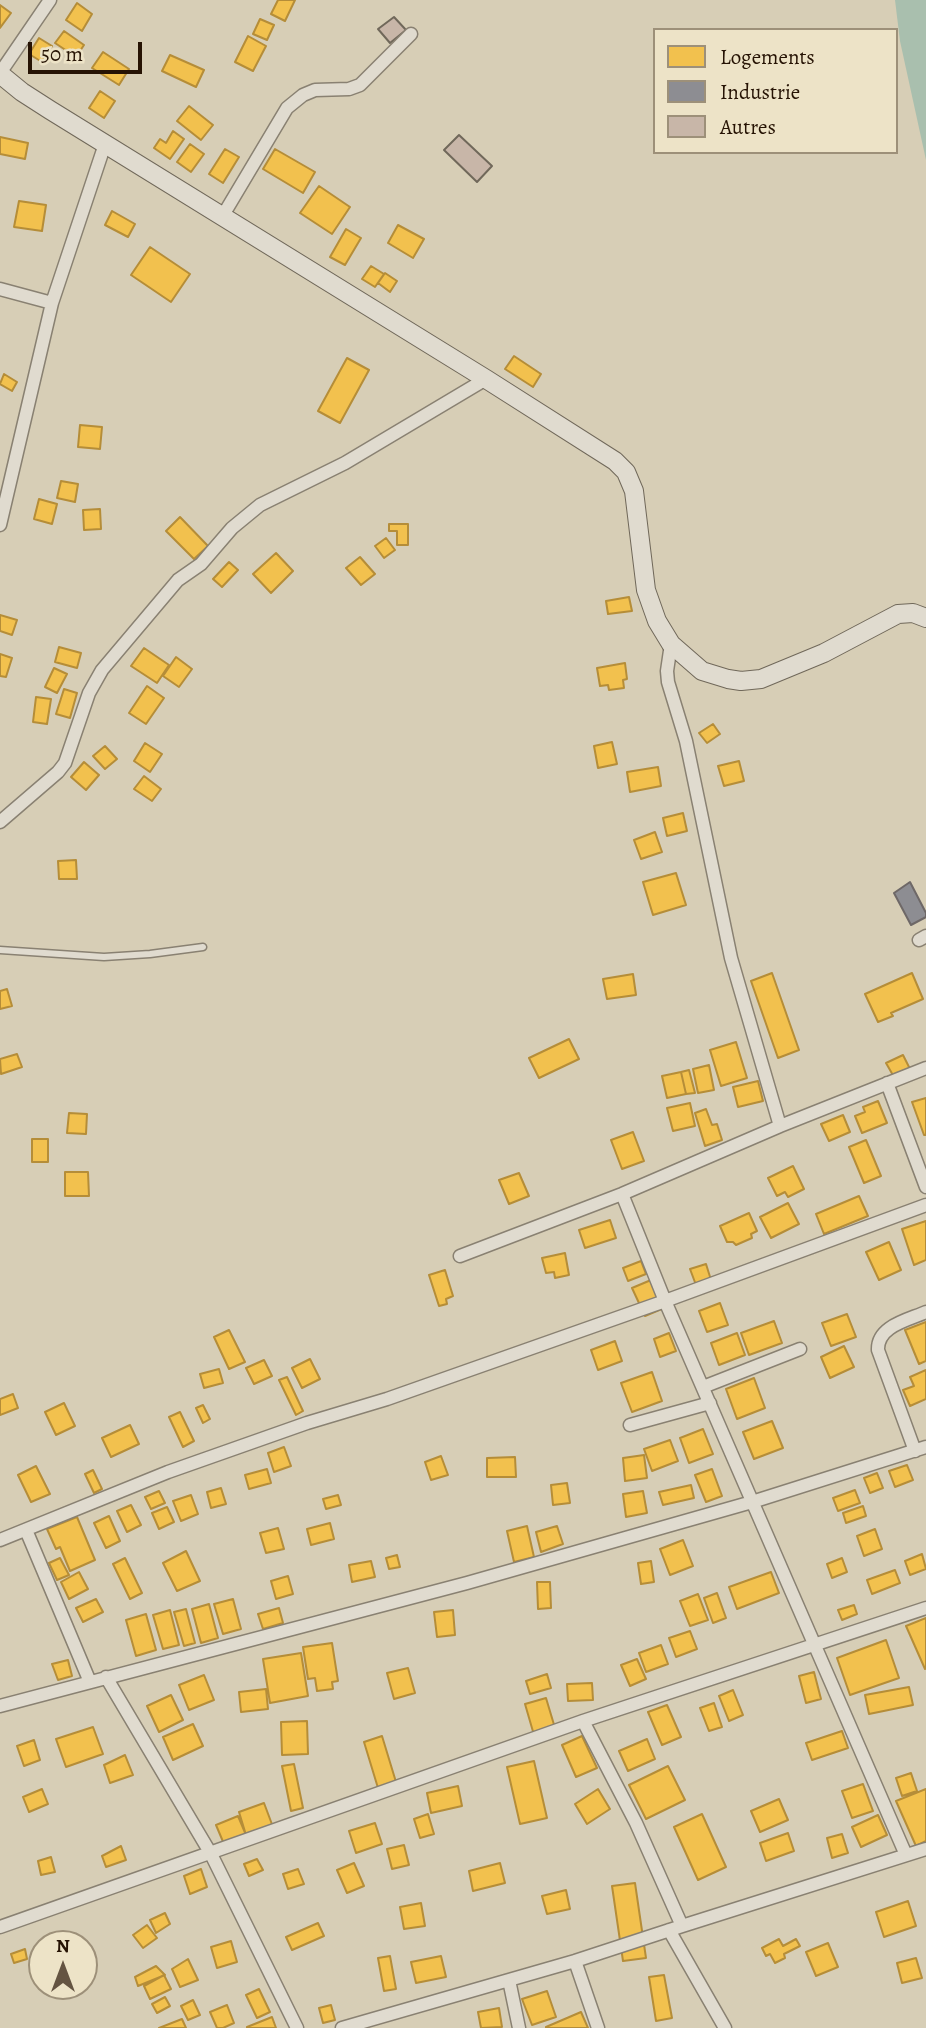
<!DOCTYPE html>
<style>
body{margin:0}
#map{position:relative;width:926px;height:2028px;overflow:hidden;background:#d7ceb6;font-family:Alegreya,serif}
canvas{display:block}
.legend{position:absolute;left:653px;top:28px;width:245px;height:126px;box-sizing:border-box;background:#ede3c7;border:2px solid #9d9079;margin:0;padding:9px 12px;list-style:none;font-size:21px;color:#261304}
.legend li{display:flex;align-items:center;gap:14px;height:35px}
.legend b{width:35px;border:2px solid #9d9079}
.north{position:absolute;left:28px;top:1930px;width:70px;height:70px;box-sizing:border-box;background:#ede3c7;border:2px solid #9d9079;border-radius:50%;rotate:0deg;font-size:19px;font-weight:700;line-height:28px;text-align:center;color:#261304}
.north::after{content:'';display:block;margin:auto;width:24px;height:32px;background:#645442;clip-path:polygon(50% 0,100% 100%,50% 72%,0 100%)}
.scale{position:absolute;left:28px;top:42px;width:114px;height:32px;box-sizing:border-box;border:4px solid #261304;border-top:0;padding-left:9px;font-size:21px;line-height:24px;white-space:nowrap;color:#261304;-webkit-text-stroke:5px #ede3c7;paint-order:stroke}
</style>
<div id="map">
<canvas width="926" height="2028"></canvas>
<ul class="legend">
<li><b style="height:19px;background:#f2c14e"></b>Logements</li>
<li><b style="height:19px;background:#8d8d92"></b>Industrie</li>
<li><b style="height:19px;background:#c8b6a8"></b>Autres</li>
</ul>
<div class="north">N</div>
<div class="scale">50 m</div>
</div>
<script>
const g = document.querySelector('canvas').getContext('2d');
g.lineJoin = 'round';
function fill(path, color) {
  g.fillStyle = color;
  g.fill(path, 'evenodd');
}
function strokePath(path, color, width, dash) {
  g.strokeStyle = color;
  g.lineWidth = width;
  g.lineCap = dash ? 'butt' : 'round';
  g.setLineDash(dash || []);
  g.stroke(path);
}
const water = new Path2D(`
 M 895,0 L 926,0 L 926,160 L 900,41 Z`);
const homes = new Path2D(`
 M 278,0 L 295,0 L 285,21 L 271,14 Z
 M 77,3 L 92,14 L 82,31 L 66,20 Z
 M 0,5 L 11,13 L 0,28 Z
 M 260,19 L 274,25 L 267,40 L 253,34 Z
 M 64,31 L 84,45 L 76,57 L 55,43 Z
 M 248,36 L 266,46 L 253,71 L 235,62 Z
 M 39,38 L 52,46 L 42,62 L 29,54 Z
 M 103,52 L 129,69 L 119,85 L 92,68 Z
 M 170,55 L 204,70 L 196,87 L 162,71 Z
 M 100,91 L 115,101 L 104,118 L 89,108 Z
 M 189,106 L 213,125 L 201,140 L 177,121 Z
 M 173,131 L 184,139 L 170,159 L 154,148 L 160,139 L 166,143 Z
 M 0,137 L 28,143 L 25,159 L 0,154 Z
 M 190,144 L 204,154 L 191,172 L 177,162 Z
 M 225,149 L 239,157 L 223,183 L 209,174 Z
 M 275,149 L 315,172 L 303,193 L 263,169 Z
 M 319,186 L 350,207 L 332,234 L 300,213 Z
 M 19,201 L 46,205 L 42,231 L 14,227 Z
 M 112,211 L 135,224 L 128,237 L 105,225 Z
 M 398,225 L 424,239 L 413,258 L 388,243 Z
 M 346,229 L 361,238 L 345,265 L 330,257 Z
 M 150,247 L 190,274 L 171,302 L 131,275 Z
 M 371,266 L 384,274 L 375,287 L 362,279 Z
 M 385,273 L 397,281 L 390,292 L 378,283 Z
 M 514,356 L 541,374 L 533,387 L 505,369 Z
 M 347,358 L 369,370 L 340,423 L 318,411 Z
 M 4,374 L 17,382 L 12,391 L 0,384 Z
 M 80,425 L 102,427 L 100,449 L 78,447 Z
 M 61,481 L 78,484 L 75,502 L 57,498 Z
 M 39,499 L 57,504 L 52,524 L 34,519 Z
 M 100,509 L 101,529 L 84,530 L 83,510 Z
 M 180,517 L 208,546 L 194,559 L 166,531 Z
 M 389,524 L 408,524 L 408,545 L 397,545 L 397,531 L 389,531 Z
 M 386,538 L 395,550 L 384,558 L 375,546 Z
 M 276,553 L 293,571 L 271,593 L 253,574 Z
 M 360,557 L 375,574 L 361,585 L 346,568 Z
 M 229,562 L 238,570 L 222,587 L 213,579 Z
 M 629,597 L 632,611 L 608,614 L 606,601 Z
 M 0,615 L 17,620 L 12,635 L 0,631 Z
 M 59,647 L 81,653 L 77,668 L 55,662 Z
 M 144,648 L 169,665 L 157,683 L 131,666 Z
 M 0,654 L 12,658 L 6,677 L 0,676 Z
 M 176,657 L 192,669 L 179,687 L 163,676 Z
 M 625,663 L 627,679 L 623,680 L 624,688 L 609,690 L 608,685 L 600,686 L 597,668 Z
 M 54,668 L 67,674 L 57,693 L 45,687 Z
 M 147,686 L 164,698 L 146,724 L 129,713 Z
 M 64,689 L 77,693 L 70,718 L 56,714 Z
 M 36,697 L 51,699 L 47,724 L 33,722 Z
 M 713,724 L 720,734 L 707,743 L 699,733 Z
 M 612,742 L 617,764 L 598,768 L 594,746 Z
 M 145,743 L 162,754 L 150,772 L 134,761 Z
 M 105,746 L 117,759 L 105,769 L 93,756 Z
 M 739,761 L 744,781 L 724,786 L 718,766 Z
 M 84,762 L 99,775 L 86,790 L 71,777 Z
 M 658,767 L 661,786 L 630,792 L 627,772 Z
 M 144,776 L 161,789 L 152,801 L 134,789 Z
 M 683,813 L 687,831 L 667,836 L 663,818 Z
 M 655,832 L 662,852 L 641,859 L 634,840 Z
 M 76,860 L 77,879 L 59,879 L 58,861 Z
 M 676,873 L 686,905 L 653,915 L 643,882 Z
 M 772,973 L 799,1050 L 778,1058 L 751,981 Z
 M 912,973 L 923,999 L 891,1013 L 893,1016 L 878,1022 L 865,994 Z
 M 633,974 L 636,995 L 607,999 L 603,979 Z
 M 7,989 L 12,1006 L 0,1009 L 0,991 Z
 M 569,1039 L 579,1059 L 539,1078 L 529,1058 Z
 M 736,1042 L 747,1078 L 721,1086 L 710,1050 Z
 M 17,1054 L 22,1067 L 1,1074 L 0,1059 Z
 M 903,1055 L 910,1069 L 894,1077 L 886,1063 Z
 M 709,1065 L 714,1090 L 698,1093 L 693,1069 Z
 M 689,1070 L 695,1093 L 686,1094 L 681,1072 Z
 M 681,1072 L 686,1094 L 667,1098 L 662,1076 Z
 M 758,1081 L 763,1101 L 738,1107 L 733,1087 Z
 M 926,1098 L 926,1135 L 924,1135 L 912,1102 Z
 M 878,1101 L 887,1123 L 862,1133 L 855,1116 L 865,1112 L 863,1107 Z
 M 690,1103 L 695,1126 L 673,1131 L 667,1108 Z
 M 706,1109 L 712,1125 L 717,1124 L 722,1140 L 705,1146 L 695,1113 Z
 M 69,1113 L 87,1114 L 86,1134 L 67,1133 Z
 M 843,1115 L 850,1132 L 829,1141 L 821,1124 Z
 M 633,1132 L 644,1161 L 622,1169 L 611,1140 Z
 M 32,1139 L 48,1139 L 48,1162 L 32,1162 Z
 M 866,1140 L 881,1176 L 864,1183 L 849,1147 Z
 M 793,1166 L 804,1189 L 788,1197 L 785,1192 L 777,1196 L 768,1178 Z
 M 65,1172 L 88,1172 L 89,1196 L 65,1196 Z
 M 519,1173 L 529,1196 L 509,1204 L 499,1180 Z
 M 859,1196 L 868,1216 L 824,1234 L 816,1214 Z
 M 788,1203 L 799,1224 L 771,1238 L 760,1217 Z
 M 749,1213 L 757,1231 L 751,1234 L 752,1238 L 736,1245 L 733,1242 L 727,1242 L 720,1226 Z
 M 610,1220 L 616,1238 L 585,1248 L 579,1230 Z
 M 926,1221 L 926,1260 L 914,1265 L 902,1229 Z
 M 889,1242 L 901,1270 L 879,1280 L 866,1252 Z
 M 565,1253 L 569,1275 L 555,1278 L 554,1272 L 546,1273 L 542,1258 Z
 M 641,1261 L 646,1274 L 628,1281 L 623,1268 Z
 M 706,1264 L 711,1280 L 696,1285 L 690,1269 Z
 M 445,1270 L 453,1296 L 446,1299 L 447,1304 L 439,1306 L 429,1275 Z
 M 651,1280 L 664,1308 L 645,1316 L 632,1288 Z
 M 720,1303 L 728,1325 L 707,1332 L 699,1311 Z
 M 847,1314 L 856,1337 L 831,1346 L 822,1323 Z
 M 774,1321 L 782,1343 L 749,1355 L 741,1333 Z
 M 926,1322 L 926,1361 L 919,1364 L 905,1330 Z
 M 229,1330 L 245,1362 L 229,1369 L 214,1337 Z
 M 669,1333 L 676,1351 L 660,1357 L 654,1339 Z
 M 737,1333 L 745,1355 L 719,1365 L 711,1343 Z
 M 615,1341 L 622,1361 L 598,1370 L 591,1350 Z
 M 844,1346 L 854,1367 L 830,1378 L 821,1357 Z
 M 310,1359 L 320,1379 L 302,1388 L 292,1368 Z
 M 264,1360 L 272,1376 L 254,1384 L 246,1368 Z
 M 219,1369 L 223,1383 L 204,1388 L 200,1374 Z
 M 926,1370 L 926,1399 L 910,1406 L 903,1390 L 914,1386 L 910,1377 Z
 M 652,1372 L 662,1401 L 632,1412 L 621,1383 Z
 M 287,1377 L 303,1411 L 296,1415 L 279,1380 Z
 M 754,1378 L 765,1408 L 737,1419 L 726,1389 Z
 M 13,1394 L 18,1408 L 0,1415 L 0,1399 Z
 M 64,1403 L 75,1426 L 56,1435 L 45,1412 Z
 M 203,1405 L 210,1419 L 203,1423 L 196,1408 Z
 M 180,1412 L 194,1441 L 183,1447 L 169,1417 Z
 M 772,1421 L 783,1448 L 754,1459 L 743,1432 Z
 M 130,1425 L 139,1444 L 111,1457 L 102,1438 Z
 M 703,1429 L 713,1454 L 689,1463 L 680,1438 Z
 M 670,1440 L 678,1461 L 652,1471 L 644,1449 Z
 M 284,1447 L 291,1466 L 274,1472 L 268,1453 Z
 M 644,1455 L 647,1478 L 625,1481 L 623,1458 Z
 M 441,1456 L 448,1475 L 431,1480 L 425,1462 Z
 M 515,1457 L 516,1477 L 487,1477 L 487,1458 Z
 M 907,1465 L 913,1480 L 895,1487 L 889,1471 Z
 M 36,1466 L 50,1494 L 31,1502 L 18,1475 Z
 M 267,1469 L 271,1483 L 249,1489 L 245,1475 Z
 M 712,1469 L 722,1496 L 706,1502 L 695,1475 Z
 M 93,1470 L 102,1489 L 94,1493 L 85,1474 Z
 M 877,1473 L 883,1488 L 870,1493 L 864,1478 Z
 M 567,1483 L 570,1503 L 553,1505 L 551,1485 Z
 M 691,1485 L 694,1498 L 663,1505 L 659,1492 Z
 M 221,1488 L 226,1504 L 211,1508 L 207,1492 Z
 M 855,1490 L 860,1503 L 838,1511 L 833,1498 Z
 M 159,1491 L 165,1503 L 151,1509 L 145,1497 Z
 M 643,1491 L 647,1513 L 626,1517 L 623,1494 Z
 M 191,1495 L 198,1514 L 181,1521 L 173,1501 Z
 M 338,1495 L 341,1505 L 326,1509 L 323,1499 Z
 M 131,1505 L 141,1525 L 127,1532 L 117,1511 Z
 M 863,1506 L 866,1516 L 846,1523 L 843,1513 Z
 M 167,1507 L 174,1522 L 159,1529 L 152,1513 Z
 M 109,1516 L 120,1541 L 106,1548 L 94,1523 Z
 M 77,1517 L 95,1560 L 70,1571 L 60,1547 L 56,1549 L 47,1529 Z
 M 330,1523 L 334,1539 L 311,1545 L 307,1529 Z
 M 527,1526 L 534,1557 L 514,1562 L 507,1531 Z
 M 557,1526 L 563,1544 L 541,1552 L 536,1532 Z
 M 278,1528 L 284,1549 L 266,1553 L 260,1533 Z
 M 875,1529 L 882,1549 L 864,1556 L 857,1536 Z
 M 683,1540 L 693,1566 L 670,1575 L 660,1549 Z
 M 186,1551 L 200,1581 L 177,1591 L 163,1563 Z
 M 922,1554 L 926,1569 L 910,1575 L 905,1561 Z
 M 397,1555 L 400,1567 L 389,1569 L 386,1558 Z
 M 60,1558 L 69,1575 L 57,1580 L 49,1563 Z
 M 125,1558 L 142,1593 L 130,1599 L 113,1564 Z
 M 842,1558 L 847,1572 L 832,1578 L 827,1564 Z
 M 371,1561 L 375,1577 L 352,1582 L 349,1565 Z
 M 651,1561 L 654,1582 L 641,1584 L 638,1563 Z
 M 895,1570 L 900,1583 L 872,1594 L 867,1580 Z
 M 79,1572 L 88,1589 L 69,1599 L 61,1582 Z
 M 771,1572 L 779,1593 L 737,1609 L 729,1587 Z
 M 288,1576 L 293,1594 L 276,1599 L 271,1581 Z
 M 537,1582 L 550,1582 L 551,1608 L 538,1609 Z
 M 717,1593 L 726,1618 L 713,1623 L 704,1598 Z
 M 698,1594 L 708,1620 L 690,1626 L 680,1601 Z
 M 96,1599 L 103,1612 L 83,1622 L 76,1608 Z
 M 233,1599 L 241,1629 L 223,1634 L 214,1604 Z
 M 209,1604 L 218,1638 L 201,1643 L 192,1609 Z
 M 854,1605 L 857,1614 L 842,1620 L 838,1610 Z
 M 279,1608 L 283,1623 L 263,1629 L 258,1614 Z
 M 186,1609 L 195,1643 L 184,1646 L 174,1612 Z
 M 170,1610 L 179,1645 L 163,1649 L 153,1615 Z
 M 453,1610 L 455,1635 L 437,1637 L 434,1612 Z
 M 146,1614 L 156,1650 L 136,1656 L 126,1620 Z
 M 926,1618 L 926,1668 L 925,1669 L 906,1626 Z
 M 690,1631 L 697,1649 L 676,1657 L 669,1638 Z
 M 886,1640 L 899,1678 L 850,1695 L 837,1658 Z
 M 332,1643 L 338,1681 L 332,1682 L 333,1689 L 317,1691 L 315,1678 L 308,1679 L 303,1647 Z
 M 661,1645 L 668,1664 L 646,1672 L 639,1653 Z
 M 301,1653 L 308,1696 L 270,1703 L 263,1659 Z
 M 637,1659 L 646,1679 L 630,1686 L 621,1665 Z
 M 68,1660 L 72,1676 L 58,1680 L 52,1664 Z
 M 408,1668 L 415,1693 L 394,1699 L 387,1673 Z
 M 814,1672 L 821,1699 L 806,1703 L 799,1676 Z
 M 547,1674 L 551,1688 L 530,1694 L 526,1681 Z
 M 204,1675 L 214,1700 L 189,1710 L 179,1685 Z
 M 592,1683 L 593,1700 L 568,1701 L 567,1684 Z
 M 909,1687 L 913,1705 L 869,1714 L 865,1695 Z
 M 266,1689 L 268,1709 L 241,1712 L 239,1692 Z
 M 733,1690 L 743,1715 L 729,1721 L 719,1696 Z
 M 171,1695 L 183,1720 L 159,1732 L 147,1706 Z
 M 546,1698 L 555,1728 L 534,1735 L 525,1704 Z
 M 714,1703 L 722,1727 L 709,1731 L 700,1708 Z
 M 667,1705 L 681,1737 L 662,1745 L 648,1712 Z
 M 307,1721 L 308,1754 L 282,1755 L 281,1722 Z
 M 193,1724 L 203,1746 L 173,1760 L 163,1737 Z
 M 93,1727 L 103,1754 L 66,1767 L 56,1739 Z
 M 842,1731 L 848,1748 L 812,1760 L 806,1743 Z
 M 382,1736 L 396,1782 L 378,1788 L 364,1742 Z
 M 582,1736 L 597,1768 L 576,1777 L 562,1745 Z
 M 647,1739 L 655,1759 L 628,1771 L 619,1751 Z
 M 34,1740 L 40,1760 L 24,1766 L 17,1746 Z
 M 125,1755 L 133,1775 L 110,1783 L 104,1765 Z
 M 534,1761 L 547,1818 L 520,1824 L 507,1767 Z
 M 294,1764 L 303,1808 L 291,1811 L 282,1766 Z
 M 668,1766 L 685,1800 L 646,1819 L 629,1785 Z
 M 911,1773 L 917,1791 L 902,1796 L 896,1778 Z
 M 863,1784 L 873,1811 L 852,1818 L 842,1791 Z
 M 458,1786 L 462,1806 L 431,1813 L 427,1793 Z
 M 42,1789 L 48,1804 L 29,1812 L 23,1797 Z
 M 598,1789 L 610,1809 L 587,1824 L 575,1804 Z
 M 926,1789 L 926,1841 L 916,1846 L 896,1801 Z
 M 779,1799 L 788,1820 L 760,1832 L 751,1811 Z
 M 264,1803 L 273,1827 L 246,1835 L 239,1812 Z
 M 428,1814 L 434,1834 L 420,1838 L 414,1819 Z
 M 702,1814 L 726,1867 L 698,1880 L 674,1827 Z
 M 878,1815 L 887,1835 L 861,1847 L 852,1827 Z
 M 238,1816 L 246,1835 L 224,1844 L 216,1825 Z
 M 375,1823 L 382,1844 L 356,1853 L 349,1831 Z
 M 788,1833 L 794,1851 L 766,1861 L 760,1843 Z
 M 842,1834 L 848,1853 L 832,1858 L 827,1838 Z
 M 404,1845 L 409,1865 L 392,1869 L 387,1849 Z
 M 121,1846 L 126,1860 L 106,1867 L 102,1856 Z
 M 51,1857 L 55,1872 L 41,1875 L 38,1861 Z
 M 257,1859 L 263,1870 L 249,1876 L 244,1864 Z
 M 354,1863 L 364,1886 L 347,1893 L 337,1870 Z
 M 500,1863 L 505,1883 L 473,1891 L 469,1871 Z
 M 201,1869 L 207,1887 L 190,1894 L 184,1876 Z
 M 298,1869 L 304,1884 L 288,1889 L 283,1874 Z
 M 635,1883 L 646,1958 L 623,1961 L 612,1886 Z
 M 566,1890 L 570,1909 L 547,1914 L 542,1896 Z
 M 908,1901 L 916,1926 L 884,1937 L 876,1912 Z
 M 421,1903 L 425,1926 L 404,1929 L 400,1907 Z
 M 165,1913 L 170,1924 L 156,1933 L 150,1920 Z
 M 318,1923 L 324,1936 L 292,1950 L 286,1937 Z
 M 147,1925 L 157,1938 L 143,1948 L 133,1935 Z
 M 779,1939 L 783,1946 L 796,1939 L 800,1946 L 784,1954 L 785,1958 L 775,1963 L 770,1954 L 766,1956 L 762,1948 Z
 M 231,1941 L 237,1962 L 217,1968 L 211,1947 Z
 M 828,1943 L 838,1967 L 816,1976 L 806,1952 Z
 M 25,1949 L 27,1959 L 14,1963 L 11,1954 Z
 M 390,1956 L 396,1989 L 384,1991 L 378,1958 Z
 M 441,1956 L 446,1977 L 416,1983 L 411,1962 Z
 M 916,1958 L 922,1978 L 902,1983 L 897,1963 Z
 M 188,1959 L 198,1980 L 180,1987 L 172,1969 Z
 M 156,1966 L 165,1975 L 138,1986 L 135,1977 Z
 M 164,1975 L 171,1989 L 150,1999 L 144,1986 Z
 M 664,1975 L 672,2018 L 656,2021 L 649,1977 Z
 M 259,1989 L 270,2012 L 257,2018 L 246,1995 Z
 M 547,1991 L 556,2017 L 532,2025 L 522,1999 Z
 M 165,1997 L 170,2006 L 157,2013 L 152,2004 Z
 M 193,2000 L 200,2015 L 188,2020 L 181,2006 Z
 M 227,2005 L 234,2023 L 223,2028 L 217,2028 L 210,2012 Z
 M 331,2005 L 335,2020 L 323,2023 L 319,2008 Z
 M 499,2008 L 502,2027 L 481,2028 L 478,2012 Z
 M 581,2012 L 588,2028 L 546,2028 L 546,2027 Z
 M 272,2017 L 276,2028 L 247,2028 L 247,2027 Z
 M 182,2019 L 186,2028 L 159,2028 Z`);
const industry = new Path2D(`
 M 910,882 L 926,913 L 926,917 L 911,925 L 894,893 Z`);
const building = new Path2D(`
 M 394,17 L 406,30 L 390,43 L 378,29 Z
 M 459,135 L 492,166 L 477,182 L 444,150 Z`);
const lane = new Path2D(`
 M 0,950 L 104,957 L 150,954 L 203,947`);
const street = new Path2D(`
 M 0,73 L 50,0
 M 222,217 L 287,108 L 303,95 L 315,90 L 349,89 L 360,85 L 411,34
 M 0,289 L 52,303
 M 0,525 L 52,303 L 105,144
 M 671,644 L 667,671 L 668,682 L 686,741 L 731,958 L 780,1126
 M 0,822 L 58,772 L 65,763 L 89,693 L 102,670 L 178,580 L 201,564 L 232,528 L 260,505 L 345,463 L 486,379
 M 919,940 L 926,936
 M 887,1083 L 926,1187
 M 622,1194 L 665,1301 L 906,1855
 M 460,1256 L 622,1194 L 780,1126 L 926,1068
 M 703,1387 L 800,1349
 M 630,1425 L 710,1403
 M 915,1451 L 878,1350 C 877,1326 908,1320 926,1312
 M 26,1530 L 90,1682
 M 0,1540 L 168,1472 L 307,1423 L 387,1399 L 665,1301 L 926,1205
 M 106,1677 L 211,1854 L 297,2028
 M 0,1706 L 467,1583 L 752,1502 L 926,1447
 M 583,1721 L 636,1823 L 682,1926
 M 0,1927 L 583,1721 L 926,1608
 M 669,1930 L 725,2028
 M 575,1961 L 598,2028
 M 509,1980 L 519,2028
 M 342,2028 L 575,1961 L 682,1926 L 926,1849`);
const secondary = new Path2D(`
 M 0,74 L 22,92 L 50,110 L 486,379 L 615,461 L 626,472 L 634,491 L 646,590 L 657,621 L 671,644 L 702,671 L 728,679 L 741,681 L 761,679 L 824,653 L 898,614 L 913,613 L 926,618`);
fill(water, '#a9bfae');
fill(homes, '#f2c14e');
strokePath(homes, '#b58d38', 2);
fill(industry, '#8d8d92');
strokePath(industry, '#6e6867', 2);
fill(building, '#c8b6a8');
strokePath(building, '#70685a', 2);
strokePath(lane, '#898172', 9);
strokePath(street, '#898172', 15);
strokePath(secondary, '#70685a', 20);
strokePath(lane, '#e0dbcf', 6);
strokePath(street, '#e0dbcf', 12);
strokePath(secondary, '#e0dbcf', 18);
</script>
